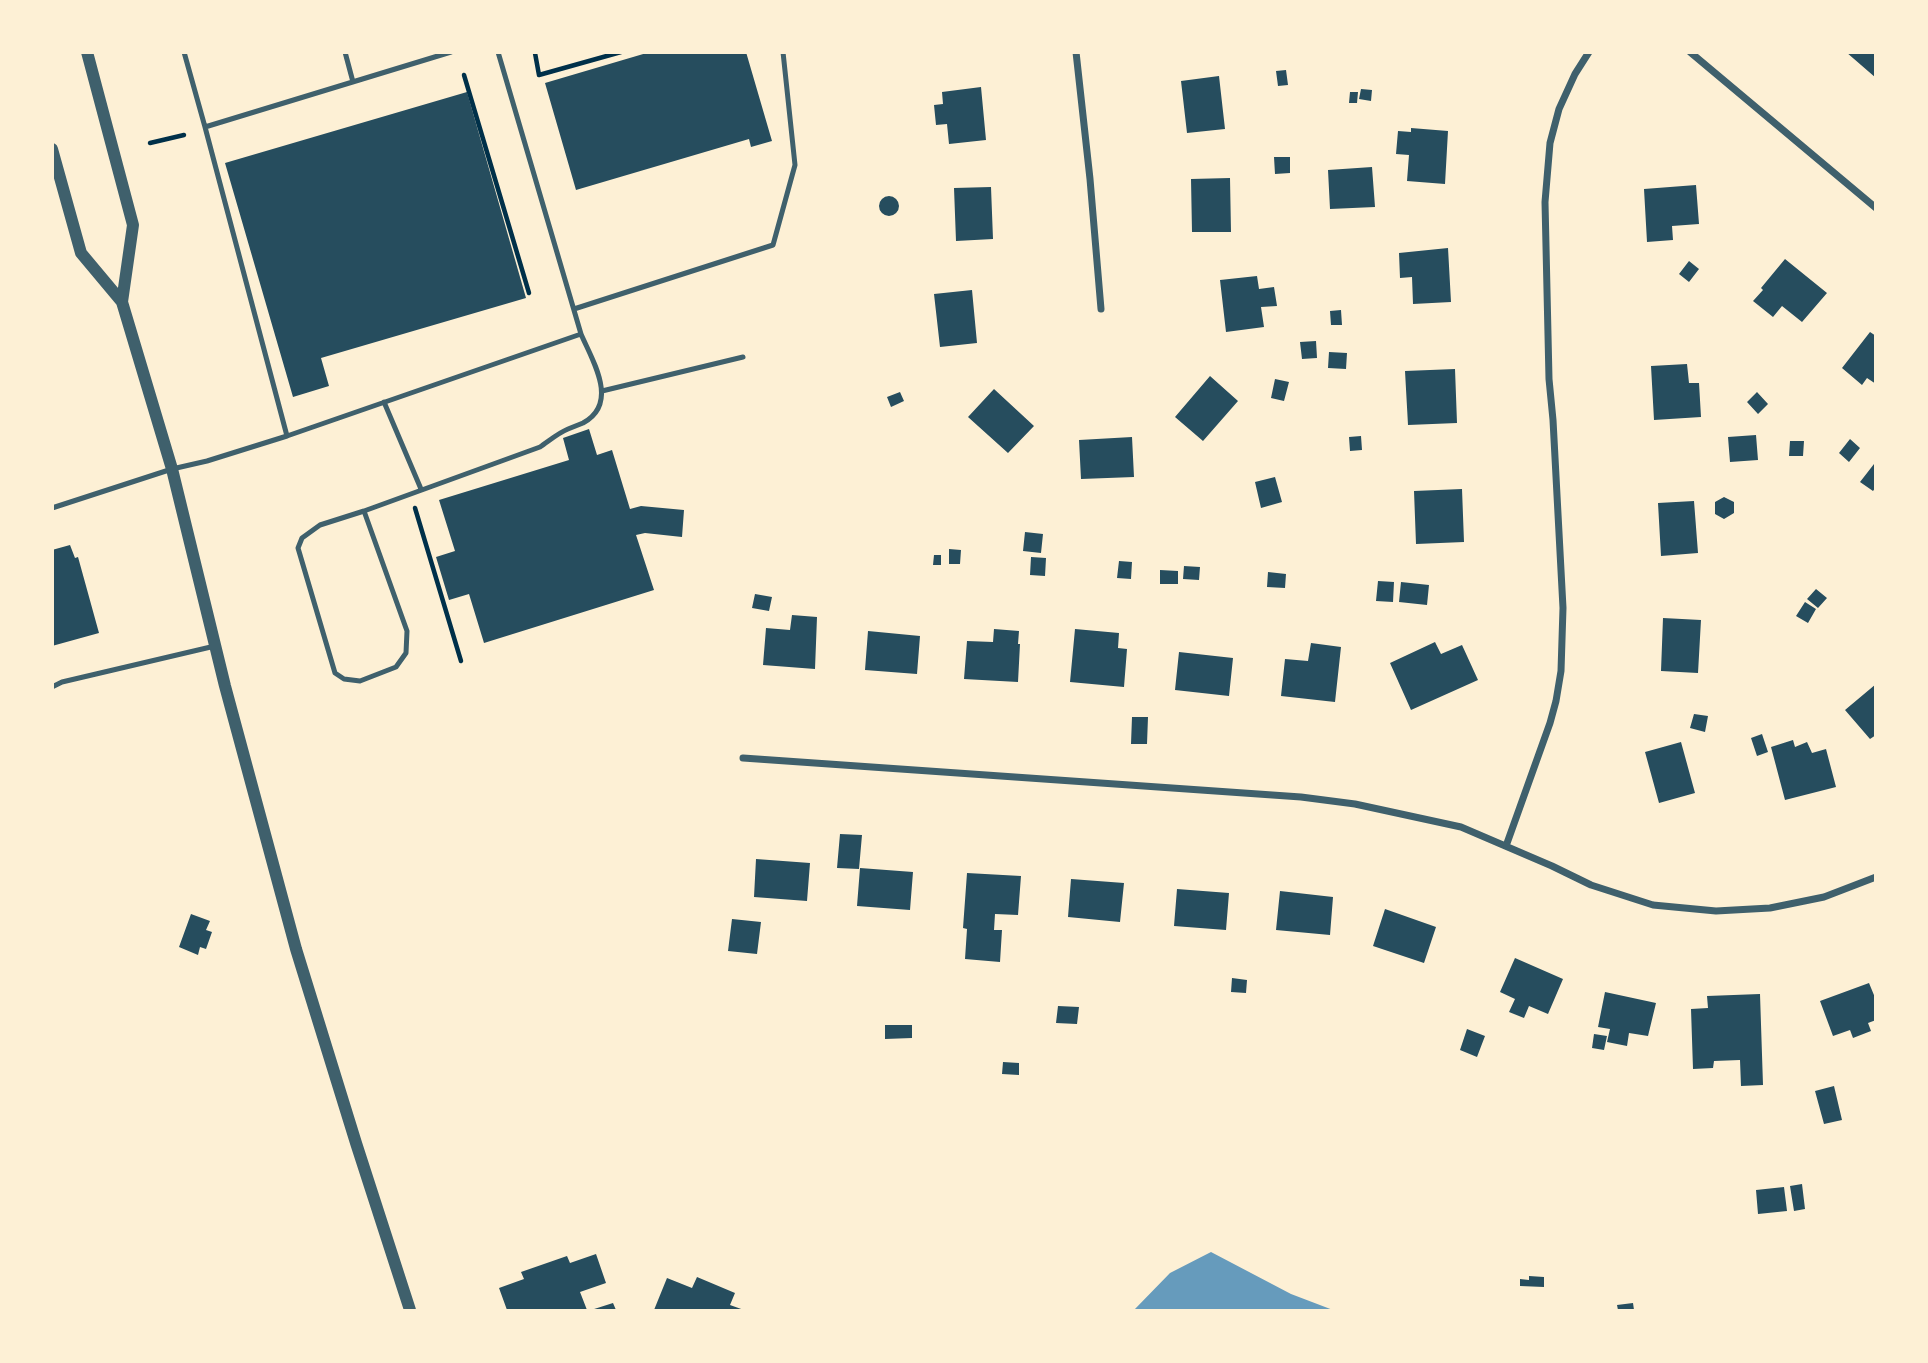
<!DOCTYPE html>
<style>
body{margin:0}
#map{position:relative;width:1928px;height:1363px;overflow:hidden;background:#fdf0d5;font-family:Rubik,sans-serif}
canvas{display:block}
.frame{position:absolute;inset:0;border:54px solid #fdf0d5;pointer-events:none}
</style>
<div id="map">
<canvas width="1928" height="1363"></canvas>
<div class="frame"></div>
</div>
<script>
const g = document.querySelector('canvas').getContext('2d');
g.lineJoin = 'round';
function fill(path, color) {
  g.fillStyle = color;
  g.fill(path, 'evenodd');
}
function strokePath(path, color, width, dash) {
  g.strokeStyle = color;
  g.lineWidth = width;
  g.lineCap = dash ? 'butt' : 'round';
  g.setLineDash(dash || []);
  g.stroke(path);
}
const water = new Path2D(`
 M 1211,1252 L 1291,1294 L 1333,1310 L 1134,1310 L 1170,1273 Z`);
const building = new Path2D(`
 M 650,52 L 746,52 L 772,141 L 751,147 L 749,139 L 576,190 L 545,83 Z
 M 1846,52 L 1876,52 L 1876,78 Z
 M 1286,70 L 1288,85 L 1278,86 L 1276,71 Z
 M 1219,76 L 1225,129 L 1187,133 L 1181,81 Z
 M 981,87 L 986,140 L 949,144 L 947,124 L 936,125 L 934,105 L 943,104 L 942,92 Z
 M 1361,89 L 1372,90 L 1371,101 L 1359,99 Z
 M 467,92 L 526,298 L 321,358 L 329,386 L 293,397 L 225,163 Z
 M 1350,92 L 1358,92 L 1357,103 L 1349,103 Z
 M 1411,128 L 1448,131 L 1445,184 L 1407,181 L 1409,155 L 1396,154 L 1398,131 L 1411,132 Z
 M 1274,157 L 1290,157 L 1290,173 L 1275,174 Z
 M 1372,167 L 1375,207 L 1330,209 L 1328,170 Z
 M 1230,178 L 1231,232 L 1192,232 L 1191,179 Z
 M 1696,185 L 1699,224 L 1672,226 L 1673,240 L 1647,242 L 1644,189 Z
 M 991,187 L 993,239 L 956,241 L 954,188 Z
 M879 206a10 10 0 1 1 20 0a10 10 0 1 1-20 0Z
 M 1448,248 L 1451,302 L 1413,304 L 1412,277 L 1400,278 L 1399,253 Z
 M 1785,259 L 1827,293 L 1802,322 L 1782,306 L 1773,317 L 1753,301 L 1763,290 L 1761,288 Z
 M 1689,261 L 1699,269 L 1689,282 L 1679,274 Z
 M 1257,276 L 1259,289 L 1274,287 L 1277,306 L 1261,307 L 1264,327 L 1226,332 L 1220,280 Z
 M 972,290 L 977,343 L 940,347 L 934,294 Z
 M 1341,310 L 1342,325 L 1331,325 L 1330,311 Z
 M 1870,332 L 1876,336 L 1876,384 L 1867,378 L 1862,385 L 1842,368 Z
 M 1316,341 L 1317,358 L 1302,359 L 1300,342 Z
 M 1329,352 L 1347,353 L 1346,369 L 1328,368 Z
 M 1687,364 L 1689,383 L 1699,383 L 1701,417 L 1654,420 L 1651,366 Z
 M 1455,369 L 1457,423 L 1408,425 L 1405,371 Z
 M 1210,376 L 1238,401 L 1203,441 L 1175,417 Z
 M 1275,379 L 1289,382 L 1284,401 L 1271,398 Z
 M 994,389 L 1034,426 L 1008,453 L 968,417 Z
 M 900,392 L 904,401 L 891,407 L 887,397 Z
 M 1757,392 L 1768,404 L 1758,414 L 1747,402 Z
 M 589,429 L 597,455 L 612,450 L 630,509 L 641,506 L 684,510 L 682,537 L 645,533 L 636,535 L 654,590 L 484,643 L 469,594 L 449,600 L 436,557 L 455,551 L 439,500 L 569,460 L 563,438 Z
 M 1756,435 L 1758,460 L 1730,462 L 1728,437 Z
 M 1361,436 L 1362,450 L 1350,451 L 1349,437 Z
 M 1132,437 L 1134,477 L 1081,479 L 1079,440 Z
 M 1850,439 L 1860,448 L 1849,462 L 1839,453 Z
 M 1790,441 L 1804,441 L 1803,456 L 1789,456 Z
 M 1874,464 L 1876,465 L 1876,487 L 1873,491 L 1860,482 Z
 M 1275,477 L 1282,502 L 1261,508 L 1255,482 Z
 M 1462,489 L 1464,542 L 1416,544 L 1414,491 Z
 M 1724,497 L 1734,502 L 1734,513 L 1724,519 L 1715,514 L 1715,502 Z
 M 1694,501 L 1698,553 L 1661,556 L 1658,503 Z
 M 1025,532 L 1043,534 L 1041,553 L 1023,551 Z
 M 70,545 L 75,558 L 78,557 L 99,633 L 52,646 L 52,550 Z
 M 949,549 L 961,550 L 960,564 L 949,564 Z
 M 934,555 L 941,555 L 941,565 L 933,565 Z
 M 1031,557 L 1046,558 L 1045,576 L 1030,575 Z
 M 1119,561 L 1132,562 L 1131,579 L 1117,578 Z
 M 1184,566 L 1200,567 L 1199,580 L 1183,579 Z
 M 1160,570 L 1178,571 L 1178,584 L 1160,584 Z
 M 1268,572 L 1286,574 L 1285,588 L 1267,587 Z
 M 1378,581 L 1394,582 L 1393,602 L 1376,601 Z
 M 1401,582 L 1429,585 L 1427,605 L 1399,602 Z
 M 1816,589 L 1827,598 L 1818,608 L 1807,599 Z
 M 755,594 L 772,597 L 769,611 L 752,608 Z
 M 1805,602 L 1816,609 L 1808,623 L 1796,616 Z
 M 792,615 L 817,617 L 815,669 L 763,665 L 766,628 L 790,630 Z
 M 1663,618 L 1701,620 L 1698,673 L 1661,671 Z
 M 994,629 L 1019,631 L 1018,644 L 1020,644 L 1018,682 L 964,679 L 967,641 L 993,642 Z
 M 1075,629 L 1119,633 L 1118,648 L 1127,649 L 1124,687 L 1070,682 Z
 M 868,631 L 920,636 L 917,674 L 865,670 Z
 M 1435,642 L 1441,654 L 1462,645 L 1478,680 L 1411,710 L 1390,663 Z
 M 1311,643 L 1341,647 L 1335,702 L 1281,696 L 1285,659 L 1308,661 Z
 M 1179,652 L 1233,658 L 1229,696 L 1175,690 Z
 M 1876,684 L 1876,735 L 1870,739 L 1845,710 Z
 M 1694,714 L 1708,716 L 1705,732 L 1690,728 Z
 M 1132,717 L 1148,717 L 1147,744 L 1131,744 Z
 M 1762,734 L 1768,752 L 1757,756 L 1751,738 Z
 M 1793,740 L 1795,747 L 1807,742 L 1812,753 L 1826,749 L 1836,787 L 1785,800 L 1771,747 Z
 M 1681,742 L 1695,793 L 1659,803 L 1645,752 Z
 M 840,834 L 862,835 L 859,869 L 837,868 Z
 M 756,859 L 810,863 L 807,901 L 754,897 Z
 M 860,868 L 913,872 L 910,910 L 857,906 Z
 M 967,873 L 1021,876 L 1018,915 L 995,914 L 994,930 L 1002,930 L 1000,962 L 965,959 L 967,929 L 963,928 Z
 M 1071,879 L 1124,883 L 1120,922 L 1068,917 Z
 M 1177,889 L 1229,893 L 1226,930 L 1174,926 Z
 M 1280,891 L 1333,897 L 1330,935 L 1276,930 Z
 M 1385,909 L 1436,927 L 1424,963 L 1373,946 Z
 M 191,914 L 210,921 L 206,930 L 212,932 L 206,949 L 200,947 L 198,955 L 179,947 Z
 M 732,919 L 761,922 L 757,954 L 728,951 Z
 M 1515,958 L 1563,979 L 1548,1014 L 1529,1006 L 1524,1018 L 1509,1012 L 1515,999 L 1500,992 Z
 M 1232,978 L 1247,980 L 1246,993 L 1231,992 Z
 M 1869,983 L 1876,1000 L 1876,1020 L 1868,1023 L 1871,1031 L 1853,1038 L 1850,1030 L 1833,1036 L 1820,1001 Z
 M 1605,992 L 1656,1003 L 1648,1036 L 1629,1033 L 1627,1046 L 1607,1042 L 1610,1029 L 1598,1027 Z
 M 1760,994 L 1763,1085 L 1741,1086 L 1740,1060 L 1714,1061 L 1713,1068 L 1693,1069 L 1691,1009 L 1708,1008 L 1707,996 Z
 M 1058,1006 L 1079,1007 L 1077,1024 L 1056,1023 Z
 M 885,1025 L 912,1025 L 912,1038 L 885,1039 Z
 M 1467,1029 L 1485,1036 L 1477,1057 L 1460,1050 Z
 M 1594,1034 L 1607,1036 L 1604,1050 L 1592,1048 Z
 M 1003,1062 L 1019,1063 L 1019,1075 L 1002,1074 Z
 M 1834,1086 L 1842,1120 L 1824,1124 L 1815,1091 Z
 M 1802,1184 L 1805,1209 L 1794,1211 L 1790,1186 Z
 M 1784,1187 L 1787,1211 L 1758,1214 L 1756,1190 Z
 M 596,1254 L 606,1283 L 580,1292 L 587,1310 L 536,1310 L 535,1309 L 507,1310 L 499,1288 L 524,1279 L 521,1272 L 567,1256 L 570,1263 Z
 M 1529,1276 L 1544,1277 L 1544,1287 L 1520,1286 L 1520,1279 L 1529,1280 Z
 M 697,1277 L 735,1293 L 730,1305 L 744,1310 L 654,1310 L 667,1278 L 692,1288 Z
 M 613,1303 L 616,1310 L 591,1310 Z
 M 1633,1303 L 1634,1310 L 1618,1310 L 1617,1305 Z`);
const path = new Path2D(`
 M 535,53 L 539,75 L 621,52
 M 464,75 L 529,293
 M 150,143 L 184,135
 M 415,508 L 461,661`);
const service = new Path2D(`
 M 184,52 L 205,127
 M 345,52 L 353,82
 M 574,309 L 773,245 L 795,165 L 783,52
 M 602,391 L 743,357
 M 384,402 L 421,489
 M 287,436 L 205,127 L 451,52
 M 52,508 L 172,469 L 207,461 L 287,436 L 581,334 L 498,52
 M 364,511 L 407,631 L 406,653 L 396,667 L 360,681 L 344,679 L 335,673 L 298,548 L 302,538 L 320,525 L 364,511 L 540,447 C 549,441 558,433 568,429 C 573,427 578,425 583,423 C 620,403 592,360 581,334
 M 52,687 L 62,682 L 215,646`);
const minor = new Path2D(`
 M 1076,52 L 1090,179 L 1101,309
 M 1690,52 L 1876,208
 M 743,758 L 1301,797 L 1355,804 L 1461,827 L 1552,866 L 1591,885 L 1653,905 L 1716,911 L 1770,908 L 1824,897 L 1876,877
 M 1506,846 L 1550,723 L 1556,701 L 1561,671 L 1563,608 L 1553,420 L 1549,379 L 1545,202 L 1550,143 L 1559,109 L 1575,74 L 1589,52`);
const tertiary = new Path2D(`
 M 87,52 L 133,225 L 122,302
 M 52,149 L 81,253 L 122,302 L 172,469 L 225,686 L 296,949 L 356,1143 L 410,1310`);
fill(water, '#669bbc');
fill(building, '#264d5e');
strokePath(path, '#003049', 4.5);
strokePath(service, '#3f606c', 5);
strokePath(minor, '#3f606c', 7);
strokePath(tertiary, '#3f606c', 12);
</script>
